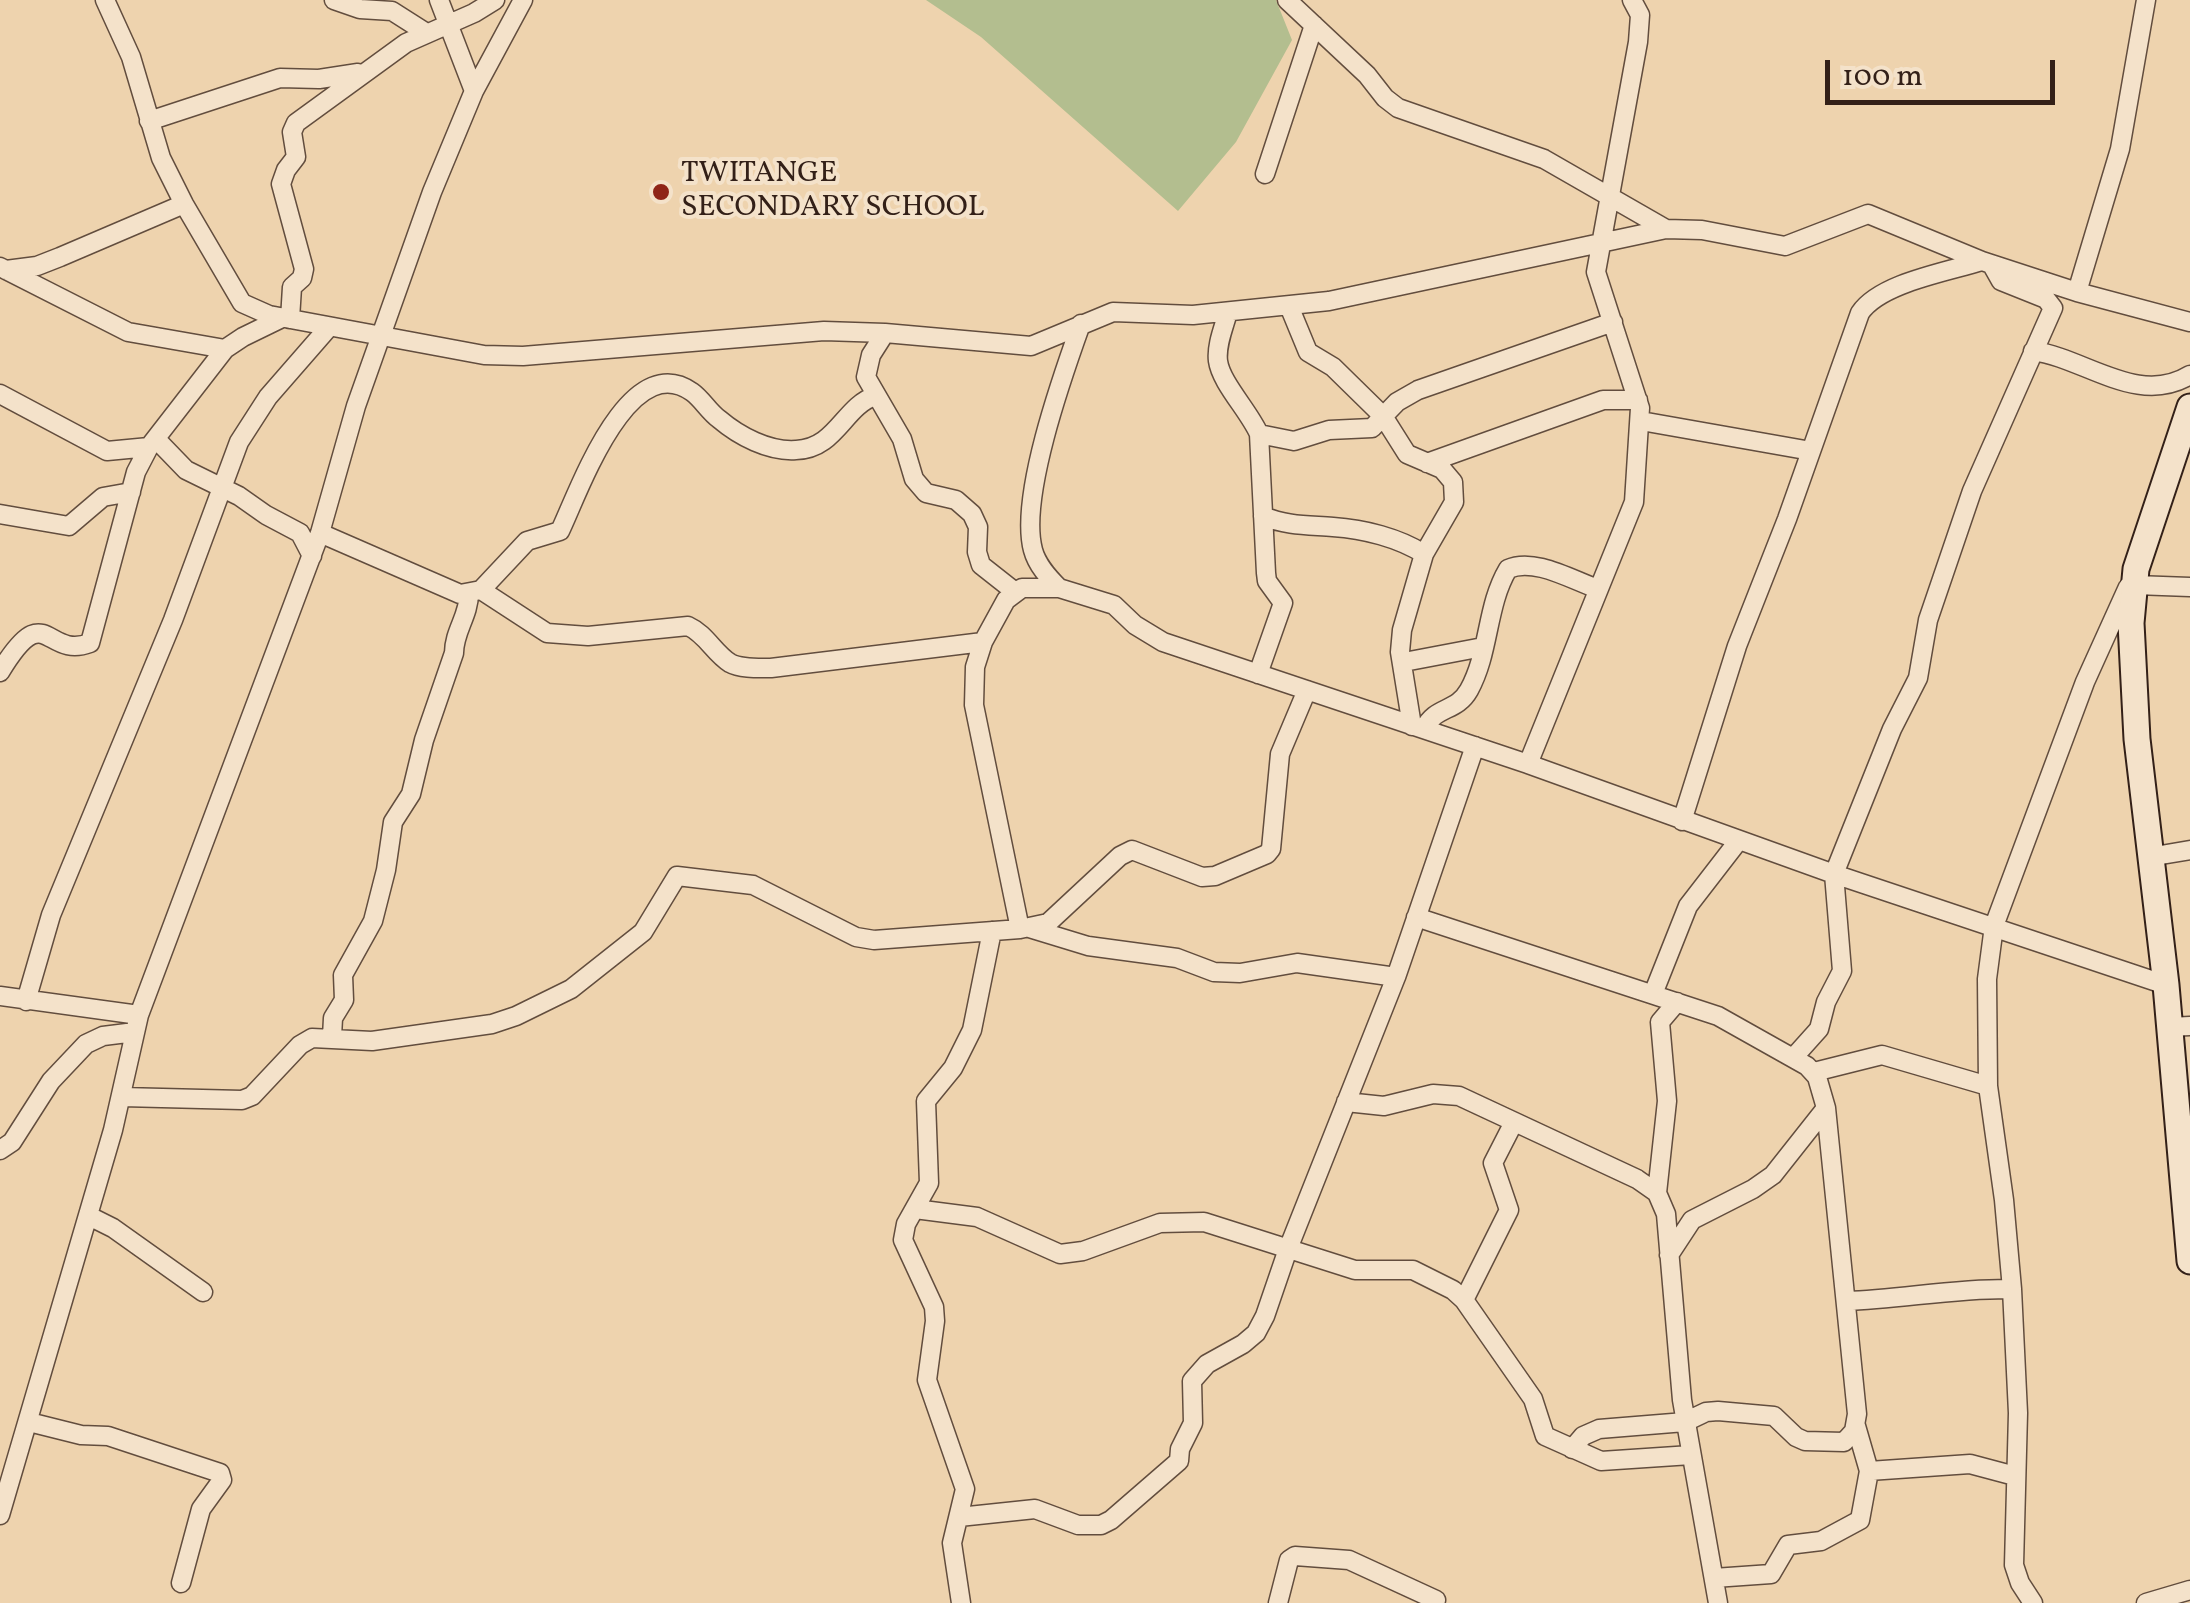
<!DOCTYPE html>
<style>
body{margin:0}
#map{position:relative;width:2190px;height:1603px;overflow:hidden;background:#eed3ae;font-family:Vollkorn,serif}
canvas{display:block}
.scale{position:absolute;left:1825px;top:60px;width:230px;height:45px;box-sizing:border-box;border:5px solid #332018;border-top:0;padding-left:12px;font-size:30px;line-height:35px;white-space:nowrap;color:#332018;-webkit-text-stroke:8px #f4e2ca;paint-order:stroke}
</style>
<div id="map">
<canvas width="2190" height="1603"></canvas>
<div class="scale">100 m</div>
</div>
<script>
const g = document.querySelector('canvas').getContext('2d');
g.lineJoin = 'round';
function fill(path, color) {
  g.fillStyle = color;
  g.fill(path, 'evenodd');
}
function strokePath(path, color, width, dash) {
  g.strokeStyle = color;
  g.lineWidth = width;
  g.lineCap = dash ? 'butt' : 'round';
  g.setLineDash(dash || []);
  g.stroke(path);
}
function drawText(font, color, halo, rows, align = 'center') {
  g.font = font + ' Vollkorn,serif';
  g.lineWidth = 8;
  g.setLineDash([]);
  g.textBaseline = 'middle';
  g.strokeStyle = halo;
  g.fillStyle = color;
  for (const [text, x, y, turn = 0] of rows) {
    g.save();
    g.translate(x, y);
    g.rotate((+turn || 0) * Math.PI / 180);
    g.textAlign = isNaN(turn) ? turn : align;
    if (halo) g.strokeText(text, 0, 0);
    g.fillText(text, 0, 0);
    g.restore();
  }
}
const green = new Path2D(`
 M 926,0 L 1276,0 L 1292,40 L 1236,142 L 1178,211 L 981,37 Z`);
const street = new Path2D(`
 M 105,0 L 131,57 L 161,158 L 184,204 L 242,303 L 269,315 L 484,355 L 523,356 L 824,331 L 885,333 L 1031,346 L 1113,312 L 1193,315 L 1329,301 L 1666,229 L 1702,230 L 1785,246 L 1868,214 L 1982,261 L 2077,292 L 2190,322
 M 334,0 L 360,9 L 392,11 L 425,32
 M 439,0 L 474,91
 M 1287,0 L 1367,75 L 1385,98 L 1398,108 L 1544,159 L 1666,229
 M 149,121 L 280,78 L 319,79 L 358,73
 M 1265,174 L 1314,25
 M 0,267 L 128,332 L 225,349
 M 6,270 L 37,266 L 60,257 L 184,204
 M 2077,292 L 2120,149 L 2146,0
 M 1289,306 L 1308,352 L 1333,367 L 1383,416 L 1407,454 L 1442,469 L 1453,482 L 1454,502 L 1424,554 L 1402,630 L 1400,652 L 1412,726
 M 1228,312 C 1224,327 1216,345 1218,361 C 1221,383 1249,411 1259,434 L 1266,573 L 1267,581 L 1283,603 L 1258,674
 M 290,319 L 292,287 L 302,278 L 304,269 L 281,184 L 286,170 L 296,157 L 292,132 L 296,123 L 406,43 L 474,13 L 495,0
 M 885,333 L 871,355 L 866,377 L 902,439 L 914,479 L 926,493 L 956,500 L 972,514 L 978,527 L 977,552 L 981,565 L 1014,591
 M 2033,351 C 2085,358 2138,407 2190,375
 M 0,394 L 107,451 L 149,447
 M 1641,421 L 1811,451
 M 1259,434 L 1294,441 L 1329,430 L 1372,428 L 1397,402 L 1418,390 L 1613,322
 M 156,439 L 186,470 L 239,496 L 266,515 L 300,533 L 312,556
 M 1427,463 L 1603,400 L 1638,400
 M 0,514 L 69,526 L 103,497 L 131,492
 M 1263,516 C 1287,526 1308,525 1333,527 C 1364,529 1399,538 1424,554
 M 320,533 L 460,594 L 481,590 L 527,541 L 560,531 C 578,494 628,347 692,392 C 702,399 709,412 719,419 C 739,436 769,452 796,450 C 836,449 844,406 875,396
 M 2135,585 L 2190,587
 M 1059,588 C 1048,577 1037,565 1033,550 C 1019,498 1062,377 1081,324
 M 481,590 L 547,633 L 588,636 L 688,626 C 706,634 714,653 730,663 C 741,669 759,668 771,668 L 983,642
 M 1404,662 L 1483,647
 M 0,672 C 47,595 44,660 90,643 L 136,472 L 149,447 L 225,349 L 243,337 L 282,318
 M 1424,729 C 1436,705 1456,713 1469,690 C 1490,652 1486,606 1508,569 C 1534,557 1572,580 1598,589
 M 1528,764 L 1634,502 L 1640,408 L 1596,272 L 1638,42 L 1640,15 L 1632,0
 M 1682,821 L 1737,646 L 1787,519 L 1860,313 C 1880,283 1947,272 1982,261
 M 2149,857 L 2190,850
 M 1416,917 L 1718,1016 L 1807,1066 L 1817,1077 L 1826,1108 L 1857,1414 L 1854,1431 L 1844,1442 L 1805,1441 L 1796,1437 L 1774,1416 L 1718,1411 L 1706,1412 L 1685,1422 L 1599,1429 L 1583,1436 L 1572,1449
 M 1029,928 L 1088,946 L 1177,958 L 1214,972 L 1240,973 L 1297,963 L 1396,977
 M 1020,929 L 974,705 L 975,667 L 983,642 L 1006,600 L 1022,588 L 1059,588 L 1114,605 L 1135,625 L 1163,642 L 1528,764 L 1834,874 L 2166,985
 M 1653,994 L 1688,906 L 1739,840
 M 0,996 L 139,1015
 M 26,1001 L 51,915 L 173,620 L 239,442 L 268,397 L 329,327
 M 2169,1027 L 2190,1026
 M 332,1037 L 333,1018 L 344,1000 L 343,975 L 373,921 L 386,870 L 393,822 L 411,794 L 424,740 L 454,653 C 454,631 469,616 469,593
 M 1793,1058 L 1819,1029 L 1826,1002 L 1842,971 L 1834,874 L 1892,729 L 1918,678 L 1928,620 L 1972,491 L 2053,308 L 2046,299 L 2001,281 L 1992,265
 M 1814,1072 L 1882,1055 L 1988,1086
 M 122,1097 L 242,1100 L 252,1096 L 300,1045 L 312,1038 L 372,1041 L 492,1024 L 516,1016 L 571,989 L 643,932 L 677,876 L 753,885 L 856,937 L 874,940 L 1020,929 L 1048,923 L 1120,856 L 1132,850 L 1202,877 L 1215,876 L 1267,854 L 1271,849 L 1280,754 L 1307,690
 M 1346,1102 L 1384,1106 L 1433,1094 L 1459,1096 L 1637,1179 L 1657,1193 L 1666,1214 L 1682,1400 L 1718,1603
 M 0,1150 L 12,1142 L 51,1081 L 86,1044 L 103,1036 L 135,1032
 M 1657,1193 L 1667,1101 L 1660,1022 L 1677,1002
 M 915,1209 L 977,1217 L 1060,1254 L 1083,1251 L 1160,1223 L 1204,1222 L 1355,1270 L 1413,1270 L 1453,1290 L 1464,1300 L 1533,1399 L 1545,1436 L 1601,1461 L 1691,1455
 M 89,1216 L 113,1228 L 203,1292
 M 1669,1255 L 1692,1220 L 1753,1189 L 1773,1175 L 1826,1108
 M 1464,1300 L 1509,1210 L 1493,1163 L 1514,1122
 M 1846,1301 C 1902,1299 1956,1288 2012,1289
 M 29,1422 L 81,1435 L 108,1436 L 220,1473 L 222,1480 L 201,1509 L 181,1583
 M 1869,1471 L 1970,1464 L 2015,1476
 M 0,1515 L 113,1130 L 139,1015 L 320,533 L 356,406 L 432,192 L 474,91 L 523,0
 M 959,1517 L 1035,1509 L 1078,1525 L 1101,1525 L 1111,1520 L 1179,1461 L 1180,1449 L 1193,1423 L 1192,1381 L 1207,1364 L 1243,1344 L 1256,1333 L 1265,1316 L 1288,1249 L 1396,977 L 1475,746
 M 1714,1578 L 1771,1574 L 1788,1545 L 1821,1541 L 1860,1520 L 1869,1471 L 1856,1426
 M 961,1603 L 952,1543 L 965,1489 L 927,1380 L 935,1321 L 934,1307 L 903,1240 L 906,1224 L 929,1183 L 926,1101 L 953,1068 L 972,1030 L 992,931
 M 1278,1603 L 1289,1560 L 1295,1556 L 1349,1560 L 1436,1600
 M 2033,1603 L 2020,1583 L 2014,1565 L 2018,1413 L 2012,1289 L 2004,1200 L 1988,1086 L 1987,979 L 1994,926 L 2085,682 L 2128,587
 M 2146,1603 L 2190,1590`);
const secondary = new Path2D(`
 M 2190,407 L 2136,569 L 2131,623 L 2137,739 L 2166,985 L 2190,1261`);
const markers = [
 [661,192,10,"#8f2418"]
];
const poiNames = [
 ["TWITANGE",681,175],
 ["SECONDARY SCHOOL",681,209]
];
fill(green, '#b3be8f');
strokePath(street, '#624d3e', 21);
strokePath(secondary, '#332018', 29);
strokePath(street, '#f4e2ca', 18);
strokePath(secondary, '#f4e2ca', 25);
for (const [x, y, r, color] of markers) {
  const dot = new Path2D();
  dot.arc(x, y, r, 0, 2 * Math.PI);
  g.fillStyle = color;
  g.fill(dot);
  strokePath(dot, '#f4e2ca', 4);
}
drawText('30px', '#332018', '#f4e2ca', poiNames, 'left');
</script>
